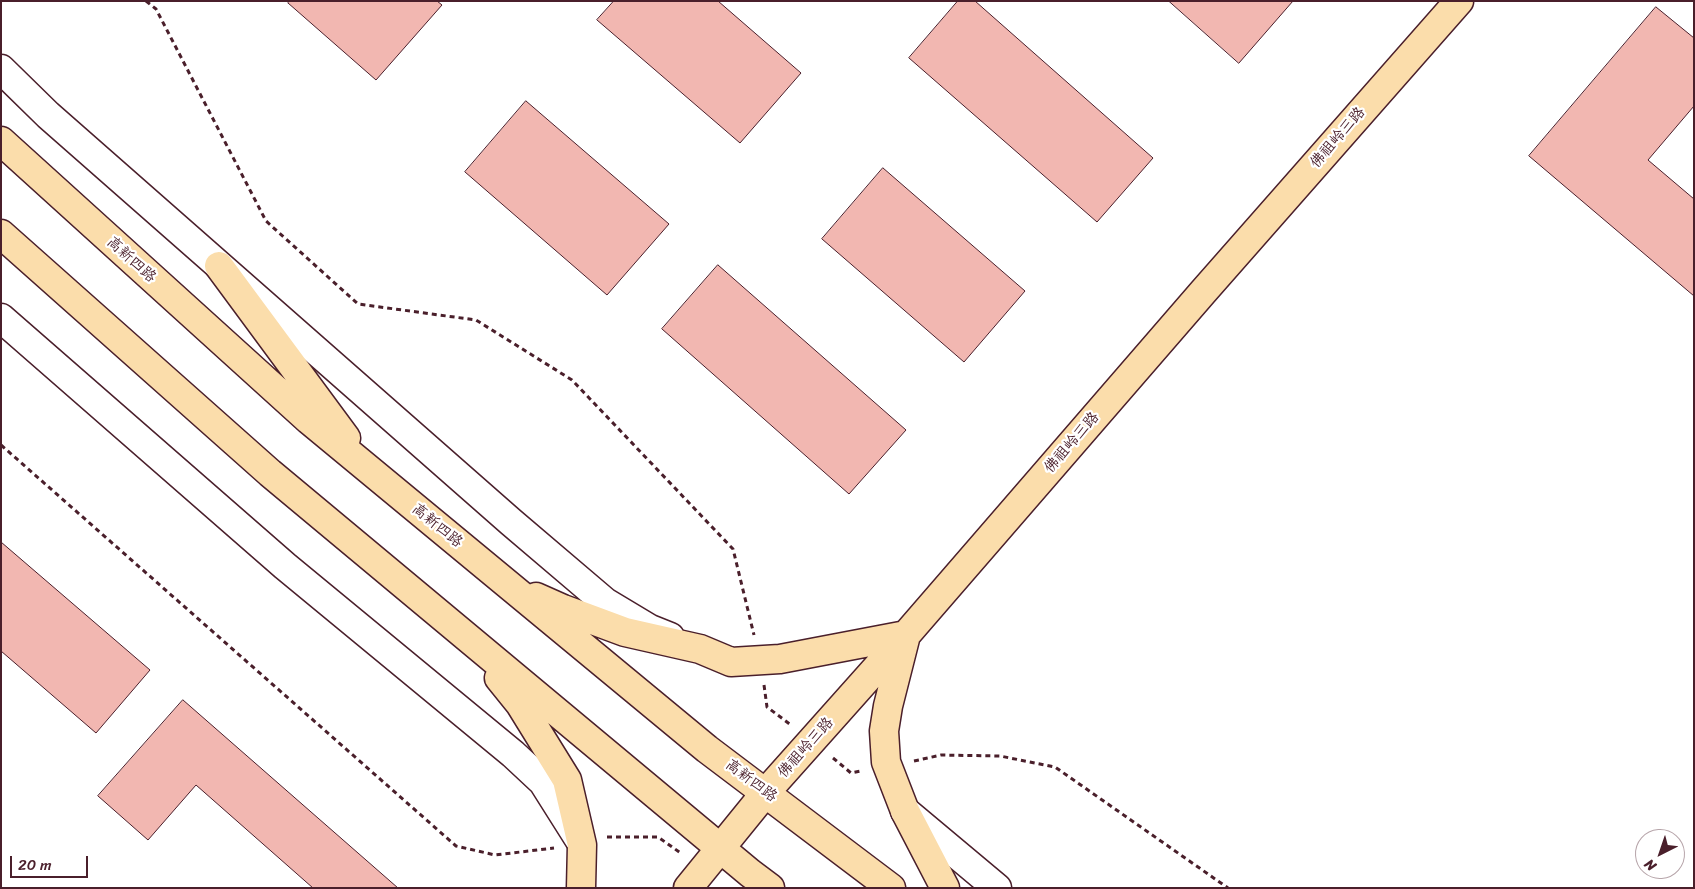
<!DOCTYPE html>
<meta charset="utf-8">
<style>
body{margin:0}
#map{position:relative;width:1695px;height:889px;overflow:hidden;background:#fff;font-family:Sriracha,sans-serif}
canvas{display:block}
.frame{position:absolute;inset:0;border:2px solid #4a1f2b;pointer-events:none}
.north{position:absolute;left:1635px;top:829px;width:50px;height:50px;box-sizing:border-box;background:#fff;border:1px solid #b7a5aa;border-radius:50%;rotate:221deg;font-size:14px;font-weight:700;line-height:20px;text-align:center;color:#4a1f2b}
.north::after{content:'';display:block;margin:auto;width:18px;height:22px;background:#4a1f2b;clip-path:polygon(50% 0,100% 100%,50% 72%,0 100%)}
.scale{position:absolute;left:10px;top:856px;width:78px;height:22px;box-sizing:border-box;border:2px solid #4a1f2b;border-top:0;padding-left:6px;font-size:15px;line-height:18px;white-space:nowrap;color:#4a1f2b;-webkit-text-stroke:4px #fff;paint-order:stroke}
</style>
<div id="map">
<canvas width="1695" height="889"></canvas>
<div class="frame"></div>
<div class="north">N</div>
<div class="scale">20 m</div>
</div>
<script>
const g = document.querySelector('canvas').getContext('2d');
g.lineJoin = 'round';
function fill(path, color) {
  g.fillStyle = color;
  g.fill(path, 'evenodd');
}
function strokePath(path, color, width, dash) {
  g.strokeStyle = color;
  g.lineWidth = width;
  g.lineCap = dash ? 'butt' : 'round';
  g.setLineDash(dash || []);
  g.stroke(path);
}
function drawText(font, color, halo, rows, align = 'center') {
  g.font = font + ' Sriracha,"LXGW WenKai TC",sans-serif';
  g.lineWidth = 4.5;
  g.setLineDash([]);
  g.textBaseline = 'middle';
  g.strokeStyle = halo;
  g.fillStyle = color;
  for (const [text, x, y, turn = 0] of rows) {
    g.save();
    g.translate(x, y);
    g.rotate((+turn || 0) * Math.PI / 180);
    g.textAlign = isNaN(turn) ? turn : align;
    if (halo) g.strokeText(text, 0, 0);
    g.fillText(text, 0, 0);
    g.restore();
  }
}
const building = new Path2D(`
 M 290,1 L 437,1 L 442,5 L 376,80 L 288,3 Z
 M 614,1 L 718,1 L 801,73 L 740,143 L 597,20 Z
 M 958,1 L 975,1 L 1153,158 L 1097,222 L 909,58 Z
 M 1169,1 L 1293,1 L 1239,63 Z
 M 1656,7 L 1694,38 L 1694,106 L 1648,160 L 1694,199 L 1694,296 L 1529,156 Z
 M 526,101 L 669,224 L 607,295 L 465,172 Z
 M 883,168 L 1025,291 L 964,362 L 822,239 Z
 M 718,265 L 906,430 L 849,494 L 662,329 Z
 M 1,542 L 150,670 L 96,733 L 1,651 Z
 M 183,700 L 398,888 L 313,888 L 196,785 L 148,840 L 98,796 Z`);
const path = new Path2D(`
 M 146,1 L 156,9 L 266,221 L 358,304 L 476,320 L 572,380 L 733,549 L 754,635
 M 1,445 L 456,846 L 495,855 L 554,848
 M 764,685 L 767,707 L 791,725
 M 833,758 L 851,773 L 861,771
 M 914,761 L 941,755 L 1000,756 L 1055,767 L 1228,888
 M 607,837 L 658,837 L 682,854`);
const minor = new Path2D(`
 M 1,69 L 48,115 L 511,522 L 605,602 L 650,629 L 670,637
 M 1,318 L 285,566 L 513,754 L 543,782 L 579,839
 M 905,811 L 997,888`);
const major = new Path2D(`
 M 1,141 L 309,420 L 707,749 L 891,888
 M 1,234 L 270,473 L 750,873 L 770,888
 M 219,266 L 346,438
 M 536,597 L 563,609 L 625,632 L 700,649 L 731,662 L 780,659 L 906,635 L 888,706 L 884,731 L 886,762 L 905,811 L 945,888
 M 499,678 L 520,704 L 567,780 L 582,845 L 581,888
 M 688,888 L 766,792 L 906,635 L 1203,292 L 1459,1`);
const streetNames = [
 ["佛祖岭三路",1338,138,-49],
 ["高新四路",131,260,42],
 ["佛祖岭三路",1072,443,-49],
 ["高新四路",437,526,39],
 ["佛祖岭三路",806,748,-48],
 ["高新四路",751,781,37]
];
fill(building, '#f2b7b1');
strokePath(building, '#4a1f2b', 1);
strokePath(minor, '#4a1f2b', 31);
strokePath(major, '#4a1f2b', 31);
strokePath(path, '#4a1f2b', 3, [5, 4]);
strokePath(minor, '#fff', 28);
strokePath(major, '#fbddab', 28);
drawText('15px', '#4a1f2b', '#fff', streetNames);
</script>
